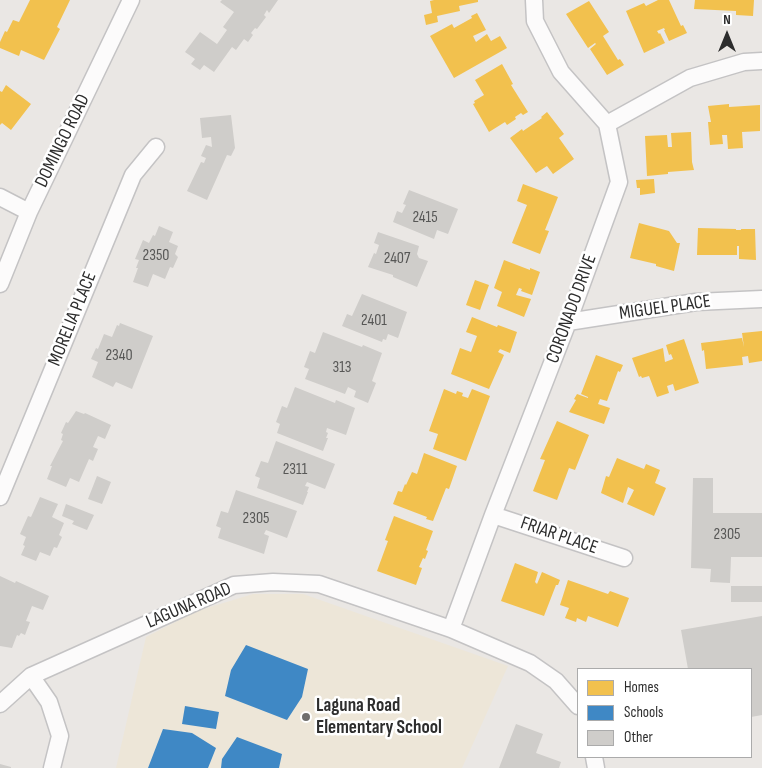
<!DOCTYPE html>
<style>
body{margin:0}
#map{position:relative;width:762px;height:768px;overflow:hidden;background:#eae7e4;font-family:"Sofia Sans Condensed",sans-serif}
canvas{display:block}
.legend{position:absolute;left:577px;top:668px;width:175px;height:90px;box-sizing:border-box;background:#fff;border:1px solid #ababab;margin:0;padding:6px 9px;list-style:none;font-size:15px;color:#2d2d2d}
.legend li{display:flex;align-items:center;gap:10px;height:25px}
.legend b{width:25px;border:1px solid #ababab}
.north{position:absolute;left:702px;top:10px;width:50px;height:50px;-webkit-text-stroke:4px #fff;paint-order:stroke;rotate:0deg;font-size:14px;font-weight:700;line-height:20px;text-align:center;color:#2d2d2d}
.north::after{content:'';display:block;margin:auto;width:18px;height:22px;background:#2d2d2d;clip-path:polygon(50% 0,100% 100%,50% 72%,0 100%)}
</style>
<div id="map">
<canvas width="762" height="768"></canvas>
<ul class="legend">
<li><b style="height:14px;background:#f2c14e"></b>Homes</li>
<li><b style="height:14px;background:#3f88c5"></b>Schools</li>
<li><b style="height:14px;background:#cfcdca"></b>Other</li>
</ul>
<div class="north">N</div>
</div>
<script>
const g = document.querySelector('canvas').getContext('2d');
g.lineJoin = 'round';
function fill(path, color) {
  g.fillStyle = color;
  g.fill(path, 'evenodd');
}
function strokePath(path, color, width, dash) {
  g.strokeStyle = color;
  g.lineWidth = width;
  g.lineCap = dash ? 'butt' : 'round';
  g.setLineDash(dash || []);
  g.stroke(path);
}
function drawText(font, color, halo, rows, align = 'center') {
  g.font = font + ' "Sofia Sans Condensed",sans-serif';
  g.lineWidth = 5;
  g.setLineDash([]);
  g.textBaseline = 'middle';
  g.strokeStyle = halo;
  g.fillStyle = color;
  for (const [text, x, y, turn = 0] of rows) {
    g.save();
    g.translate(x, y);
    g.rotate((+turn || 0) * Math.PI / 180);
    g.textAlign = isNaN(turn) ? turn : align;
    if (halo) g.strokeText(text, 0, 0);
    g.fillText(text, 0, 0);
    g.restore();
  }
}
const education = new Path2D(`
 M 253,594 L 303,594 L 508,666 L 462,768 L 116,768 L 146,637 L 197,611 Z`);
const homes = new Path2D(`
 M 30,0 L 70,0 L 57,27 L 60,29 L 44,60 L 21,50 L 19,56 L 0,48 L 0,42 L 5,31 L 7,32 L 13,20 L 19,22 Z
 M 434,0 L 478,0 L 478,2 L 459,6 L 460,11 L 437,16 L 438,22 L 426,25 L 424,15 L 432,13 L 430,1 Z
 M 658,0 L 669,0 L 681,26 L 683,25 L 687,33 L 669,41 L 664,30 L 665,30 L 664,28 L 657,31 L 659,34 L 660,33 L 665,43 L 644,53 L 626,11 L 644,3 L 646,6 Z
 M 695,0 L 754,0 L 753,16 L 736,15 L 736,11 L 694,9 Z
 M 589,1 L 609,32 L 603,36 L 618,60 L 620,59 L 624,65 L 607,75 L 590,49 L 596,44 L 595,43 L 588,48 L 566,14 Z
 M 477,13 L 486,30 L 473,36 L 476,42 L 487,34 L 491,41 L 500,36 L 507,48 L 454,78 L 430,36 L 452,24 L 454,28 L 472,18 L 471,16 Z
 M 502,64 L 513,84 L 511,85 L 528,112 L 523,115 L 521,113 L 515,117 L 516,119 L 507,125 L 505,122 L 489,132 L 473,104 L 475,103 L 474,101 L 484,95 L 475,80 Z
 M 6,85 L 31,104 L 11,130 L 2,123 L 0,125 L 0,91 L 2,92 Z
 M 729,104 L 729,107 L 760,105 L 760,131 L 742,132 L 743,148 L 728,149 L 727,135 L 722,135 L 723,144 L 710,145 L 708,122 L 711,122 L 708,106 Z
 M 547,112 L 564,134 L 559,138 L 574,159 L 553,174 L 547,166 L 536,173 L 510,138 L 522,129 L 523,131 L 542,118 L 541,117 Z
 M 691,132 L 692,162 L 694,170 L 668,172 L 668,174 L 647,176 L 645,136 L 667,135 L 668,147 L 672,147 L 671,133 Z
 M 654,179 L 655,193 L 640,195 L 640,188 L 637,188 L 636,180 Z
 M 523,184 L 558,197 L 545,230 L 549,231 L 540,254 L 512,243 L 527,205 L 517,201 Z
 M 639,223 L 669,231 L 677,243 L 680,243 L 674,271 L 656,266 L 656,264 L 630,258 Z
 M 698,228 L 736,229 L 736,230 L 741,230 L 741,229 L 755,229 L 756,260 L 739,259 L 739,246 L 737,246 L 737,255 L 697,255 Z
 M 504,260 L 530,270 L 530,268 L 540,272 L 532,295 L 521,291 L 522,289 L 519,288 L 516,295 L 531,299 L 524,317 L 497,306 L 502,292 L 494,288 Z
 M 475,280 L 489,285 L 480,310 L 466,305 Z
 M 472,317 L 497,327 L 498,325 L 517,332 L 510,353 L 500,349 L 498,352 L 504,355 L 489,389 L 451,374 L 460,348 L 471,352 L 477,336 L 466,332 Z
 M 762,331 L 762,361 L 749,363 L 748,356 L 742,357 L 743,365 L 706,369 L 704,350 L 702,351 L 701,343 L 742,338 L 744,347 L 742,333 Z
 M 684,339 L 699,383 L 675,391 L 673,384 L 667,386 L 669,393 L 657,397 L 649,376 L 642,378 L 641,376 L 639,377 L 632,358 L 663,348 L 665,362 L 673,359 L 671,354 L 669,355 L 666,345 Z
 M 596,355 L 623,365 L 620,372 L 618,371 L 607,401 L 600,399 L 598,404 L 610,408 L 604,424 L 569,412 L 576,400 L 574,399 L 577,394 L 588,398 L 588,397 L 581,394 Z
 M 444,389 L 456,394 L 457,391 L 463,393 L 462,396 L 468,398 L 472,389 L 490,396 L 466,461 L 433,449 L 438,434 L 429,431 Z
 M 557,421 L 589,435 L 575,470 L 569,468 L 557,500 L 533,491 L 545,460 L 540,459 Z
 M 424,453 L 457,466 L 449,489 L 446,488 L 433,521 L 426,519 L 427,517 L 393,504 L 398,491 L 402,492 L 405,484 L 406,485 L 412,472 L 417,474 Z
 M 617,458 L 644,469 L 646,464 L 660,470 L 655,483 L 666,488 L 654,516 L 627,504 L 634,490 L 628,487 L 623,503 L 601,493 L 606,476 L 609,477 Z
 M 394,516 L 433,531 L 426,550 L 428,551 L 425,559 L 423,558 L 419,567 L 422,568 L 416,585 L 377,571 L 388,541 L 385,540 Z
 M 515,563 L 538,572 L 535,582 L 537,584 L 542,572 L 560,580 L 558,585 L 556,585 L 544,616 L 501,601 Z
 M 568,580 L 608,594 L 610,591 L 629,598 L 618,627 L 588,616 L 586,622 L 577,618 L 576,622 L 565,618 L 569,608 L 560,605 Z`);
const schools = new Path2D(`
 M 246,645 L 308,669 L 302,697 L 287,720 L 225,696 L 231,670 Z
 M 185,706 L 219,712 L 216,729 L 182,724 Z
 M 163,729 L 192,733 L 216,748 L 208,768 L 148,768 Z
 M 237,737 L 282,754 L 279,768 L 221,768 L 222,759 Z`);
const building = new Path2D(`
 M 222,0 L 278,0 L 269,13 L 267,10 L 264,15 L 266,17 L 257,29 L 255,28 L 251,33 L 253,35 L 248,42 L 244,39 L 236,50 L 232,47 L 214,72 L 204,65 L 200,70 L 191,64 L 195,59 L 185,52 L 200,32 L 217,44 L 227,30 L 223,27 L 234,12 L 220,2 Z
 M 231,115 L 235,148 L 231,156 L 227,155 L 207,200 L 187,191 L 201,162 L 204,163 L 206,158 L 201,156 L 206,145 L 212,147 L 211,137 L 202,138 L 200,118 Z
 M 409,190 L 458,209 L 448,234 L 437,230 L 434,239 L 393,222 L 397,211 L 402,213 L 406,205 L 403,204 Z
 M 159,226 L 173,232 L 169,242 L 178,246 L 175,254 L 178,257 L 173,268 L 170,267 L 165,279 L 153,274 L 148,287 L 133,282 L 138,268 L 136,268 L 139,260 L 135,259 L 143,240 L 149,243 L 153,235 L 155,236 Z
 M 378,232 L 419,246 L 417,254 L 419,258 L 428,261 L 417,287 L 393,277 L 393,275 L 368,267 L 374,253 L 376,254 L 379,245 L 374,243 Z
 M 362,294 L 407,312 L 398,338 L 388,334 L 386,340 L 383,339 L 382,342 L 342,326 L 347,314 L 352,316 Z
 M 120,323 L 153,336 L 132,389 L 116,382 L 113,387 L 92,377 L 98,362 L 91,359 L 96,348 L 98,349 L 104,334 L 112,337 L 117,325 L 119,326 Z
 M 323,332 L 362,347 L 363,345 L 382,353 L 372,381 L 376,383 L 368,403 L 354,397 L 356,391 L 348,387 L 345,394 L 305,379 L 309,369 L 304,367 L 310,351 L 315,353 Z
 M 295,387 L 335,403 L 336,400 L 355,408 L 346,435 L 327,428 L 326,432 L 328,433 L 326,438 L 328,438 L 323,451 L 277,433 L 280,424 L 276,422 L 282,406 L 287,408 Z
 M 76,411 L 84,414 L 85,413 L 111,425 L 105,439 L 98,436 L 93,447 L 98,449 L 93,461 L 89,459 L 79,482 L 70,478 L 66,487 L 47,479 L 52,466 L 50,466 L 63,441 L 61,440 L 63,434 L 61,433 L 66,422 L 68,423 Z
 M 276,441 L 335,464 L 325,489 L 307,482 L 305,486 L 309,487 L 307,492 L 308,492 L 303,505 L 257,488 L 260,478 L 255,476 L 261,461 L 268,463 Z
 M 97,476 L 111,482 L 102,504 L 88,499 Z
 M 693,478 L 713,478 L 713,513 L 762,513 L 762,557 L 731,557 L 730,583 L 710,582 L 711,569 L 691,568 Z
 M 236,490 L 297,511 L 287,538 L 266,530 L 264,534 L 269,536 L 264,554 L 218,538 L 221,528 L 216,526 L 221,511 L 228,513 Z
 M 40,497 L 58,504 L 52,517 L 64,523 L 59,535 L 62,537 L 57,548 L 54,547 L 50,556 L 40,552 L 36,561 L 21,555 L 25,546 L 23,545 L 26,537 L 20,534 L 28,516 L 31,517 Z
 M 66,504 L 94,515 L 87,530 L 72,524 L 74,521 L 62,516 Z
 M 0,576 L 15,583 L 16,581 L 49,596 L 43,610 L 32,606 L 26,621 L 30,622 L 25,635 L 21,633 L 19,636 L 17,635 L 12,648 L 0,646 Z
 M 731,586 L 762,586 L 762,602 L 731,602 Z
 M 762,616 L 762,715 L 751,717 L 751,669 L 688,669 L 681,630 Z
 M 516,724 L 543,734 L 536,753 L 561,762 L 559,768 L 499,768 Z
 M 0,764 L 11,767 L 11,768 L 0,768 Z`);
const street = new Path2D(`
 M 607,124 L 690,78 L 744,62 L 762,61
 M 0,197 L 29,212
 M 0,284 L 29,212 L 131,0
 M 568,322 L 696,302 L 762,299
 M 0,497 L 133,175 L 156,147
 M 493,515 L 624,558
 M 451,629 L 493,515 L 568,322 L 619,182 L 607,124 L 561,72 L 535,21 L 534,0
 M 31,676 L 49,702 L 60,736 L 52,768
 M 0,704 L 31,676 L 234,585 L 273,582 L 319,584 L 451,629 L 530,663 L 556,681 L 578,706
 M 594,757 L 596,768`);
const markers = [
 [306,717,5,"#6f6e6d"]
];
const numberNames = [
 ["2415",425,218],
 ["2350",156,256],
 ["2407",397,259],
 ["2401",374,321],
 ["2340",119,356],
 ["313",342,368],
 ["2311",295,470],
 ["2305",256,519],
 ["2305",727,535]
];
const streetNames = [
 ["DOMINGO ROAD",63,141,-64],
 ["MIGUEL PLACE",665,308,-8],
 ["CORONADO DRIVE",572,309,-70],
 ["MORELIA PLACE",73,319,-68],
 ["FRIAR PLACE",559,536,19],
 ["LAGUNA ROAD",189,606,-23]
];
const poiNames = [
 ["Laguna Road",316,706],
 ["Elementary School",316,728]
];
fill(education, '#ede6d8');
fill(homes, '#f2c14e');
fill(schools, '#3f88c5');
fill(building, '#cfcdca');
strokePath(street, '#c4c3c4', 19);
strokePath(street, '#fcfbfb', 16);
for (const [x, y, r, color] of markers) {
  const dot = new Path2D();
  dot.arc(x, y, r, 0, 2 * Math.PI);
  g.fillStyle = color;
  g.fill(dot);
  strokePath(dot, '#fff', 2);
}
drawText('16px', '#575756', null, numberNames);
drawText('19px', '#2d2d2d', '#fff', streetNames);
drawText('bold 19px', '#2d2d2d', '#fff', poiNames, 'left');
</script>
